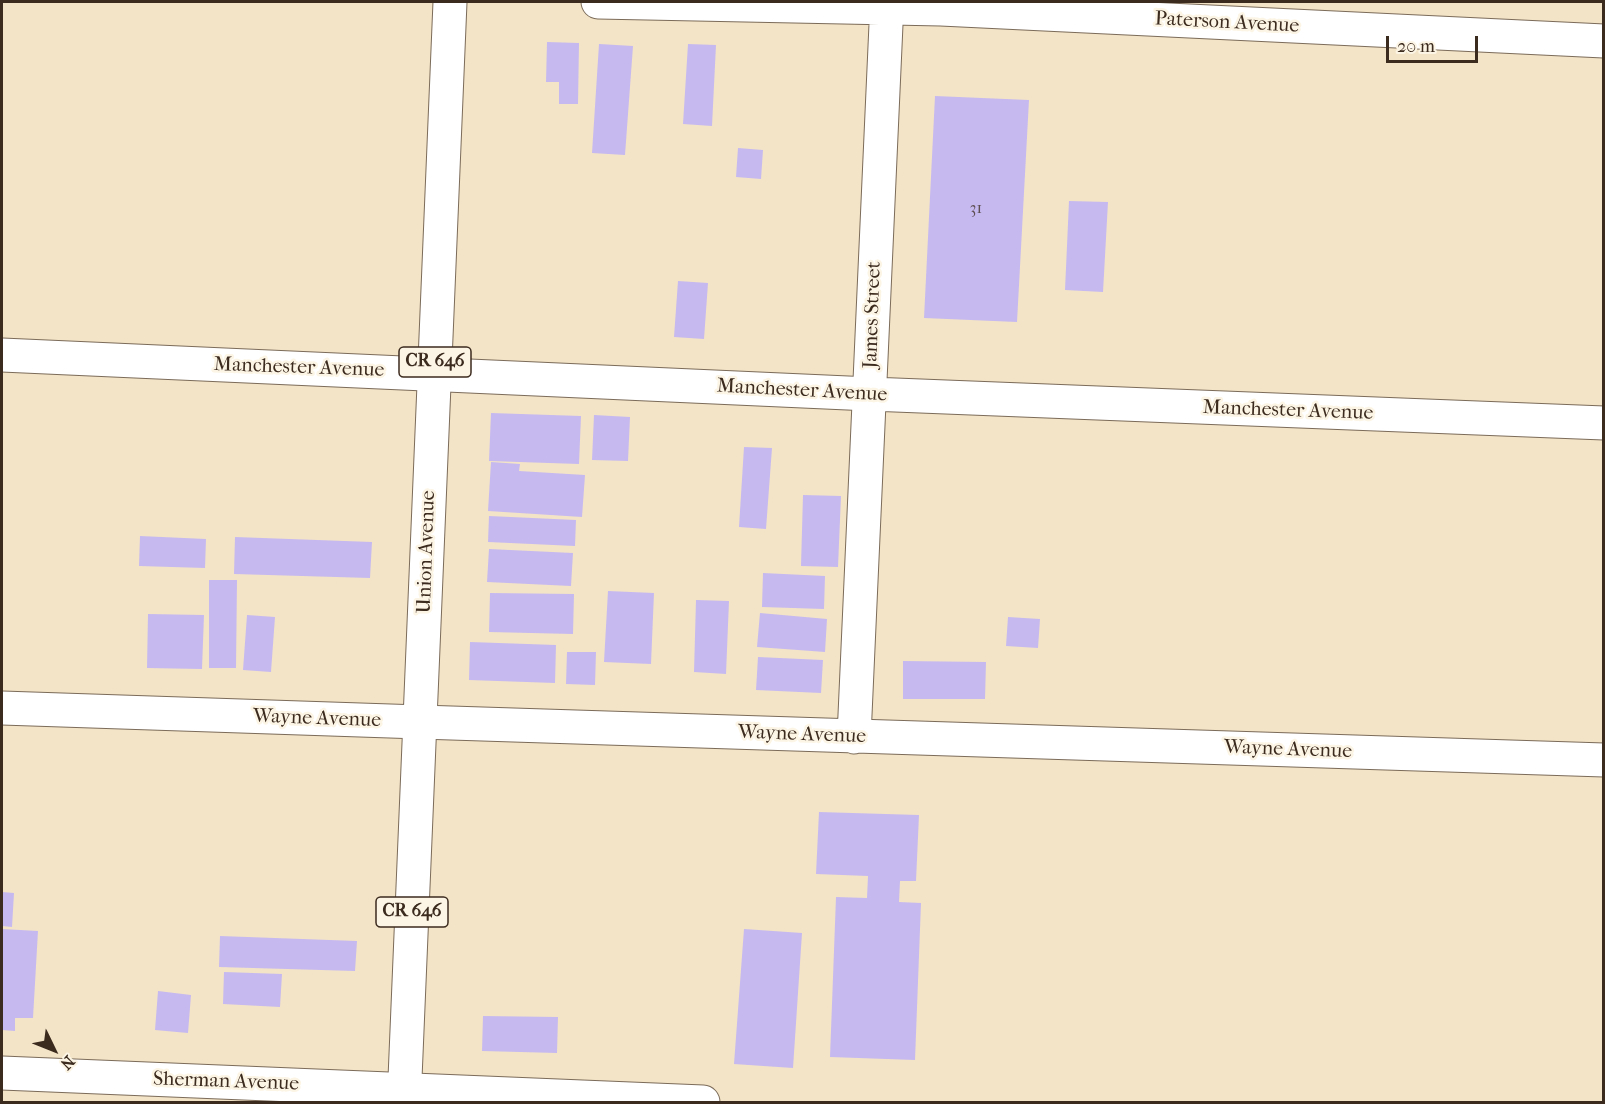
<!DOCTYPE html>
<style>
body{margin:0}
#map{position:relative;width:1605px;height:1104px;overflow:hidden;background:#f3e4c7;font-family:"IM FELL French Canon",serif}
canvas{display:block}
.frame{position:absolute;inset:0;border:3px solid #3b2a1e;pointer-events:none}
.north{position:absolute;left:24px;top:1020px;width:60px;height:60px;-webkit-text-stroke:4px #fcf5e5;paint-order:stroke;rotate:133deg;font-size:16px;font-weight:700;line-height:24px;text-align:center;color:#3b2a1e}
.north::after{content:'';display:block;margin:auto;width:21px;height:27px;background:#3b2a1e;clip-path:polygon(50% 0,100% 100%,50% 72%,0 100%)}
.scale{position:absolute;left:1386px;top:36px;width:92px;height:27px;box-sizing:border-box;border:3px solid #3b2a1e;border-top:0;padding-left:8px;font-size:18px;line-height:21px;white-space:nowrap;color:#3b2a1e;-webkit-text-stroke:4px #fcf5e5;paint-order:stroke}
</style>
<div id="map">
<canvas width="1605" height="1104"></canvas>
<div class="frame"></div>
<div class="north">N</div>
<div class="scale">20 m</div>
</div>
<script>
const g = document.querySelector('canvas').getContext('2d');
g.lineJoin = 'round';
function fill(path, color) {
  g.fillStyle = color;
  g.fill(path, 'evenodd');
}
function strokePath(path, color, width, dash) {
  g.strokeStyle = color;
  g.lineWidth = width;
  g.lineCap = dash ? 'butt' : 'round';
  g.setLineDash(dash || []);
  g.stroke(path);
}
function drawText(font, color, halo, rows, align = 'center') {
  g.font = font + ' "IM FELL French Canon",serif';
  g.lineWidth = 5;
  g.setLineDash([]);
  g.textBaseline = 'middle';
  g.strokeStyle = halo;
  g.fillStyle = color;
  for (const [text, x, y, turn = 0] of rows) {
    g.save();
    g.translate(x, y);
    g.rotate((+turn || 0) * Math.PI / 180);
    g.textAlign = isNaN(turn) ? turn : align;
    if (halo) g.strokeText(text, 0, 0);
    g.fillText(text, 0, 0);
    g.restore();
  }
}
const building = new Path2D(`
 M 547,42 L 579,43 L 578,104 L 559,104 L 559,82 L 546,82 Z
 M 599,44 L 633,46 L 625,155 L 592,153 Z
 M 688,44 L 716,45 L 712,126 L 683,124 Z
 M 935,96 L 1029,100 L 1017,322 L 924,318 Z
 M 738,148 L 763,150 L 761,179 L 736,177 Z
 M 1069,201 L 1108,202 L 1103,292 L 1065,290 Z
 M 678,281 L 708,283 L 704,339 L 674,337 Z
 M 491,413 L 581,416 L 579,464 L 489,461 Z
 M 594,415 L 630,417 L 628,461 L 592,460 Z
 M 744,447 L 772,448 L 766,529 L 739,527 Z
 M 491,462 L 520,464 L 519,471 L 585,475 L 582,517 L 488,511 Z
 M 803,495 L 841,496 L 838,567 L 801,566 Z
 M 489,516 L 576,520 L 575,546 L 488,542 Z
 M 140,536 L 206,539 L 205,568 L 139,566 Z
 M 235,537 L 372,542 L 370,578 L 234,574 Z
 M 489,549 L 573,553 L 571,586 L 487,582 Z
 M 763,573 L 825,576 L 824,609 L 762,607 Z
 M 209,580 L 237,580 L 236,668 L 209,668 Z
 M 608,591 L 654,593 L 651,664 L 604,662 Z
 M 490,593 L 574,594 L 573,634 L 489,632 Z
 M 696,600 L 729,601 L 726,674 L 694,672 Z
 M 760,613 L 827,619 L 825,652 L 757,647 Z
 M 148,614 L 204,615 L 202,669 L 147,668 Z
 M 247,615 L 275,617 L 271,672 L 243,670 Z
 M 1008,617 L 1040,619 L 1038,648 L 1006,646 Z
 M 470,642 L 556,645 L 555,683 L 469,680 Z
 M 567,652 L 596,652 L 595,685 L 566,684 Z
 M 758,657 L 823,660 L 821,693 L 756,690 Z
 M 903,661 L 986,662 L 985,699 L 903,699 Z
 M 819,812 L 919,815 L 916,881 L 900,881 L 899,902 L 921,903 L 915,1060 L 830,1057 L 836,897 L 867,898 L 868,876 L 816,874 Z
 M 2,892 L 14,893 L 12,927 L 2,926 Z
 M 2,929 L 38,931 L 33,1018 L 15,1018 L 15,1031 L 2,1030 Z
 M 744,929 L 802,933 L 793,1068 L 734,1064 Z
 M 220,936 L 357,941 L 355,971 L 219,967 Z
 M 224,972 L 282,974 L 280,1007 L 223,1004 Z
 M 158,991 L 191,995 L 188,1033 L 155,1030 Z
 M 483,1016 L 558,1017 L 557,1053 L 482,1051 Z`);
const minor = new Path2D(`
 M 598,2 L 941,9 L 1604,41
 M 2,355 L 870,394 L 1604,423
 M 420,722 L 1604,760
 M 854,737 L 887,2
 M 2,1073 L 703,1102`);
const major = new Path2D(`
 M 2,708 L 420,722
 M 404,1102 L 450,2`);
const numberNames = [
 ["31",976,209]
];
const shields = [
 [435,362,72],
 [412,912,72]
];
const shieldNames = [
 ["CR 646",435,362],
 ["CR 646",412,912]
];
const streetNames = [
 ["Paterson Avenue",1227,23,3],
 ["James Street",873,315,-88],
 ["Manchester Avenue",299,368,2],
 ["Manchester Avenue",802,391,3],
 ["Manchester Avenue",1288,411,2],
 ["Union Avenue",427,552,-88],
 ["Wayne Avenue",317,719,2],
 ["Wayne Avenue",802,735,2],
 ["Wayne Avenue",1288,750,2],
 ["Sherman Avenue",226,1082,2]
];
fill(building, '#c6b9f0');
strokePath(minor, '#7b6b59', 35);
strokePath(major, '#7b6b59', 35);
strokePath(minor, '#fff', 33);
strokePath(major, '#fff', 33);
drawText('16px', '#5e4e52', null, numberNames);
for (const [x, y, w] of shields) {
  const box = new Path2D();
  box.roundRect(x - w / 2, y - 15, w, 30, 4.5);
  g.fillStyle = '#fcf5e5';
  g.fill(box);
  strokePath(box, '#3b2a1e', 1.5);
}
drawText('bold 18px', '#3b2a1e', null, shieldNames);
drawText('20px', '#3b2a1e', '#fcf5e5', streetNames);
</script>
